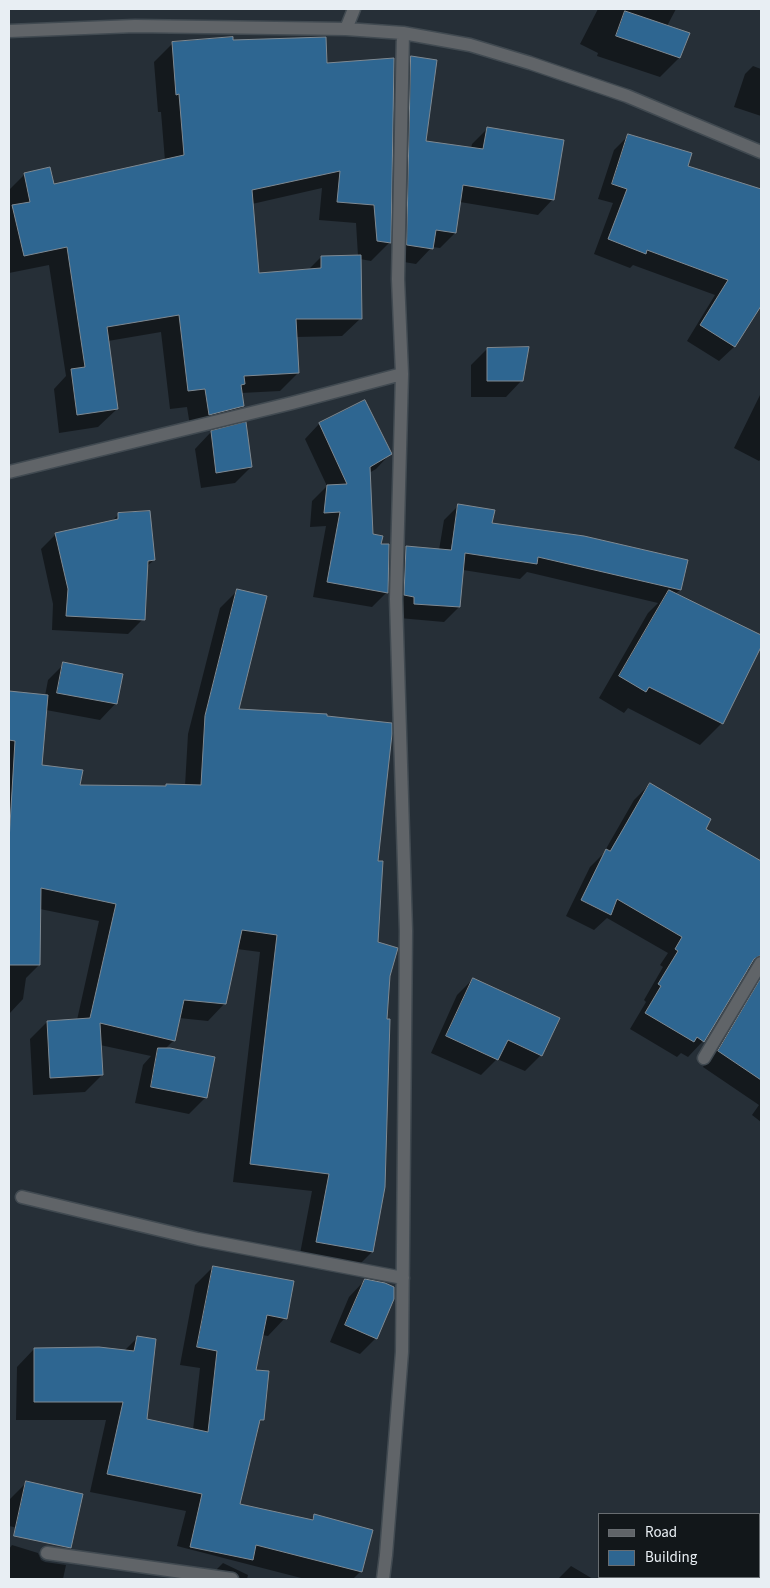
<!DOCTYPE html>
<style>
body{margin:0}
#map{position:relative;width:770px;height:1588px;overflow:hidden;background:#262f37;font-family:"Source Sans 3",sans-serif}
canvas{display:block}
.frame{position:absolute;inset:0;border:10px solid #e8eef3;pointer-events:none}
.legend{position:absolute;left:598px;top:1513px;width:162px;height:65px;box-sizing:border-box;background:#12171a;border:1px solid #686d71;margin:0;padding:6px 9px;list-style:none;font-size:15px;color:#e8eef3}
.legend li{display:flex;align-items:center;gap:10px;height:25px}
.legend b{width:25px;border:1px solid #686d71}
</style>
<div id="map">
<canvas width="770" height="1588"></canvas>
<div class="frame"></div>
<ul class="legend">
<li><b style="height:6px;background:#606468"></b>Road</li>
<li><b style="height:14px;background:#2e6691"></b>Building</li>
</ul>
</div>
<script>
const g = document.querySelector('canvas').getContext('2d');
g.lineJoin = 'round';
function fill(path, color) {
  g.fillStyle = color;
  g.fill(path, 'evenodd');
}
function strokePath(path, color, width, dash) {
  g.strokeStyle = color;
  g.lineWidth = width;
  g.lineCap = dash ? 'butt' : 'round';
  g.setLineDash(dash || []);
  g.stroke(path);
}
const shadow = new Path2D(`
 M 598,9 L 676,9 L 667,26 L 679,58 L 660,77 L 597,56 L 598,53 L 580,44 Z
 M 232,41 L 326,64 L 389,243 L 371,261 L 360,259 L 361,318 L 342,336 L 296,337 L 298,373 L 280,391 L 241,393 L 243,406 L 225,424 L 191,432 L 187,407 L 170,409 L 161,332 L 108,341 L 117,409 L 98,427 L 59,433 L 54,389 L 66,376 L 49,265 L 9,273 L 9,190 L 25,174 L 53,185 L 165,161 L 161,112 L 158,112 L 154,62 L 173,43 ZM 322,188 L 319,220 L 356,223 L 358,256 L 321,257 L 308,270 L 258,274 L 252,204 Z
 M 411,58 L 425,142 L 471,149 L 472,144 L 487,129 L 553,199 L 538,215 L 460,202 L 455,233 L 440,248 L 432,247 L 416,264 L 392,260 L 396,73 Z
 M 753,66 L 761,69 L 761,116 L 734,107 L 745,74 Z
 M 629,135 L 686,166 L 761,190 L 761,304 L 734,347 L 719,361 L 687,341 L 715,295 L 633,265 L 630,268 L 594,254 L 613,203 L 598,199 L 614,150 Z
 M 487,349 L 522,380 L 506,397 L 471,397 L 471,365 Z
 M 761,393 L 761,459 L 759,461 L 734,448 Z
 M 365,402 L 390,454 L 376,469 L 369,473 L 372,536 L 380,545 L 387,592 L 372,607 L 313,597 L 326,526 L 310,527 L 312,501 L 327,486 L 305,439 L 319,424 Z
 M 211,432 L 251,467 L 235,483 L 201,488 L 195,449 Z
 M 459,505 L 491,524 L 680,590 L 675,594 L 761,637 L 761,644 L 722,723 L 700,745 L 628,708 L 624,713 L 599,698 L 648,613 L 658,603 L 527,572 L 520,579 L 463,570 L 459,607 L 444,622 L 399,618 L 400,612 L 390,610 L 391,562 L 406,547 L 439,550 L 444,520 Z
 M 118,515 L 154,560 L 146,567 L 143,619 L 128,634 L 52,630 L 53,604 L 41,549 L 56,534 L 112,521 Z
 M 237,591 L 238,710 L 376,862 L 377,943 L 389,976 L 386,1020 L 384,1187 L 372,1252 L 355,1269 L 299,1259 L 312,1191 L 233,1182 L 260,952 L 237,949 L 225,1003 L 208,1021 L 179,1018 L 174,1040 L 165,1049 L 214,1058 L 205,1098 L 189,1114 L 135,1103 L 143,1065 L 151,1056 L 100,1045 L 102,1075 L 85,1092 L 33,1095 L 30,1039 L 47,1022 L 77,1020 L 99,921 L 40,909 L 39,965 L 26,978 L 23,999 L 9,1014 L 9,693 L 45,696 L 48,680 L 64,664 L 116,703 L 100,720 L 46,710 L 41,766 L 79,786 L 164,788 L 166,786 L 185,786 L 188,734 L 220,608 Z
 M 650,784 L 704,829 L 761,863 L 761,1122 L 752,1115 L 759,1105 L 703,1067 L 753,984 L 753,974 L 746,970 L 703,1041 L 688,1057 L 681,1053 L 677,1057 L 630,1029 L 646,1002 L 644,1000 L 663,967 L 660,965 L 668,953 L 607,918 L 594,930 L 566,916 L 590,867 L 603,854 L 634,800 Z
 M 473,979 L 541,1055 L 525,1071 L 497,1059 L 481,1075 L 431,1053 L 457,995 Z
 M 213,1267 L 285,1318 L 268,1336 L 262,1335 L 255,1371 L 262,1420 L 257,1425 L 239,1504 L 309,1521 L 315,1516 L 361,1571 L 353,1579 L 305,1579 L 177,1546 L 186,1511 L 90,1492 L 106,1420 L 16,1420 L 17,1367 L 34,1349 L 124,1351 L 138,1337 L 146,1420 L 193,1430 L 200,1368 L 180,1365 L 195,1285 Z
 M 365,1280 L 376,1338 L 360,1354 L 330,1342 L 349,1297 Z
 M 27,1482 L 60,1537 L 9,1526 L 10,1499 Z
 M 12,1545 L 38,1553 L 41,1560 L 45,1562 L 66,1565 L 63,1579 L 9,1579 L 9,1549 Z
 M 223,1563 L 248,1575 L 247,1579 L 207,1579 Z
 M 571,1566 L 593,1579 L 558,1579 Z`);
const building = new Path2D(`
 M 625,11 L 690,33 L 680,58 L 616,36 Z
 M 233,37 L 233,40 L 326,37 L 327,63 L 394,58 L 391,243 L 377,241 L 374,205 L 337,202 L 340,171 L 252,190 L 259,273 L 321,268 L 321,256 L 361,255 L 362,319 L 296,319 L 299,373 L 244,376 L 245,384 L 241,385 L 244,406 L 209,415 L 205,389 L 188,391 L 179,315 L 107,327 L 118,409 L 77,415 L 71,369 L 85,367 L 67,247 L 24,256 L 12,205 L 30,202 L 24,173 L 50,167 L 54,184 L 184,155 L 179,94 L 176,95 L 172,42 Z
 M 411,56 L 437,60 L 426,141 L 483,149 L 487,127 L 564,140 L 554,200 L 463,185 L 456,233 L 436,230 L 433,249 L 407,245 Z
 M 628,134 L 692,153 L 688,166 L 761,189 L 761,306 L 735,347 L 700,325 L 728,280 L 647,250 L 646,254 L 608,239 L 627,189 L 612,184 Z
 M 529,347 L 523,381 L 487,381 L 487,348 Z
 M 365,400 L 392,454 L 370,467 L 373,534 L 383,536 L 381,544 L 389,544 L 388,593 L 327,582 L 340,512 L 324,513 L 327,485 L 347,484 L 319,423 Z
 M 246,422 L 252,467 L 216,473 L 211,431 Z
 M 458,504 L 495,510 L 492,523 L 584,536 L 688,560 L 681,590 L 538,557 L 537,564 L 465,553 L 460,607 L 414,604 L 414,597 L 404,595 L 406,546 L 451,550 Z
 M 150,511 L 155,560 L 148,561 L 145,620 L 66,616 L 68,589 L 55,533 L 118,519 L 118,513 Z
 M 237,589 L 267,596 L 239,709 L 327,714 L 327,716 L 392,723 L 392,734 L 378,861 L 383,861 L 378,942 L 398,948 L 390,976 L 387,1019 L 390,1019 L 385,1187 L 373,1252 L 316,1242 L 329,1174 L 250,1164 L 277,935 L 242,930 L 226,1004 L 184,1000 L 175,1041 L 100,1023 L 103,1075 L 50,1078 L 47,1021 L 90,1018 L 116,904 L 41,888 L 40,965 L 9,965 L 9,841 L 15,741 L 9,740 L 9,691 L 48,695 L 42,765 L 83,770 L 80,785 L 166,786 L 166,784 L 201,785 L 205,716 Z
 M 669,590 L 761,635 L 761,647 L 723,724 L 649,687 L 646,692 L 619,676 Z
 M 63,662 L 123,674 L 117,704 L 57,693 Z
 M 650,783 L 711,819 L 706,829 L 761,861 L 761,955 L 754,959 L 704,1042 L 697,1037 L 694,1042 L 645,1013 L 661,986 L 658,984 L 678,951 L 675,949 L 682,937 L 617,899 L 611,915 L 581,900 L 606,849 L 610,851 Z
 M 473,978 L 560,1018 L 542,1056 L 508,1040 L 498,1060 L 446,1036 Z
 M 761,978 L 761,1080 L 718,1051 Z
 M 158,1048 L 170,1048 L 215,1057 L 207,1098 L 151,1087 Z
 M 213,1266 L 294,1281 L 287,1319 L 267,1315 L 256,1370 L 269,1371 L 264,1420 L 260,1420 L 240,1504 L 313,1520 L 314,1514 L 373,1530 L 362,1572 L 256,1545 L 253,1560 L 190,1547 L 202,1494 L 107,1474 L 123,1402 L 34,1402 L 34,1348 L 99,1347 L 134,1351 L 137,1336 L 156,1339 L 147,1419 L 208,1432 L 217,1351 L 197,1347 Z
 M 365,1279 L 385,1283 L 394,1287 L 394,1299 L 377,1339 L 345,1325 Z
 M 26,1481 L 83,1494 L 71,1548 L 14,1536 Z`);
const street = new Path2D(`
 M 346,29 L 354,9
 M 9,31 L 135,26 L 346,29 L 403,33 L 470,45 L 530,63 L 627,96 L 761,152
 M 9,472 L 292,403 L 402,374
 M 704,1058 L 761,963
 M 22,1197 L 198,1239 L 403,1278
 M 47,1553 L 232,1579
 M 383,1579 L 386,1555 L 402,1352 L 406,931 L 396,599 L 402,374 L 398,279 L 403,33`);
fill(shadow, '#0007');
fill(building, '#2e6691');
strokePath(building, '#7e8992', 1);
strokePath(street, '#414a51', 15);
strokePath(street, '#606468', 12);
</script>
